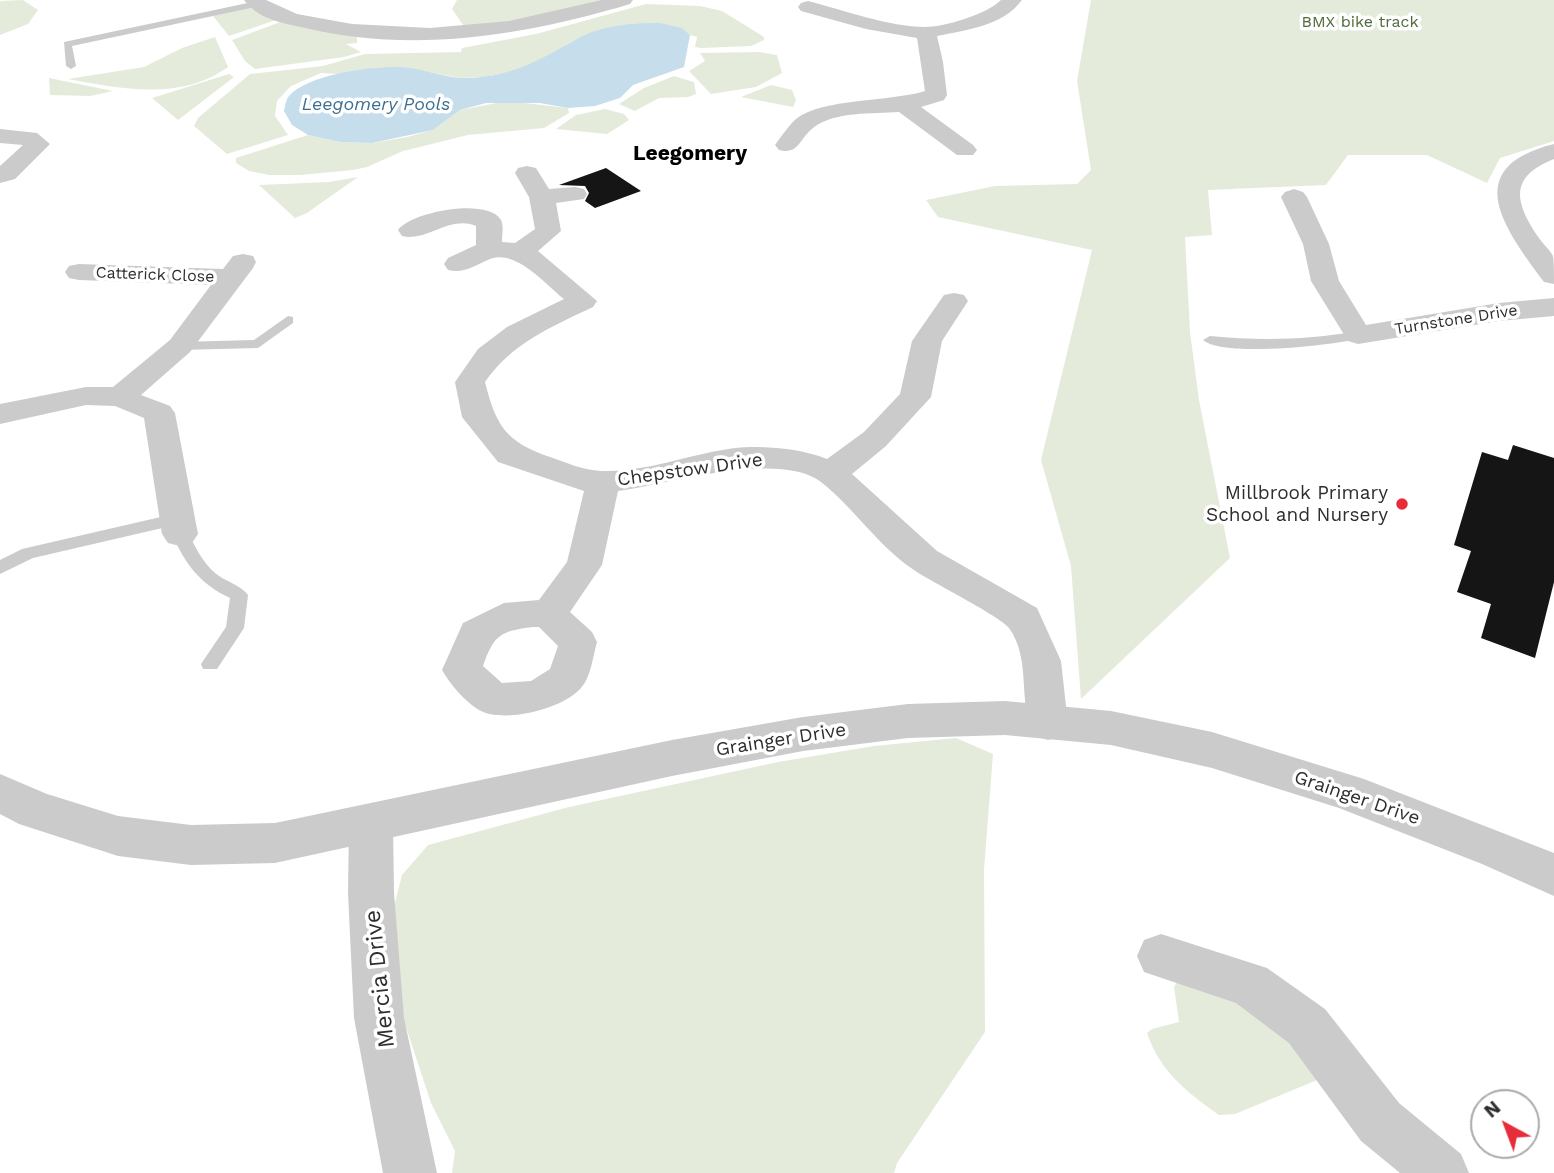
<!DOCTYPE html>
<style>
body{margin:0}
#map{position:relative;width:1554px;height:1173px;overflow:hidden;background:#fff;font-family:"Work Sans",sans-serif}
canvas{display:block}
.north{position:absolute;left:1470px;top:1089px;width:70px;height:70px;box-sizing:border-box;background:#fff;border:2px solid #ababab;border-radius:50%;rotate:319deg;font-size:19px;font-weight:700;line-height:28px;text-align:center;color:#2e2e2e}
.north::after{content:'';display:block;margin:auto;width:24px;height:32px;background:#e72d39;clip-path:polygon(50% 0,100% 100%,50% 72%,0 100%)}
</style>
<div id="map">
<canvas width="1554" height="1173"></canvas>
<div class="north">N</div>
</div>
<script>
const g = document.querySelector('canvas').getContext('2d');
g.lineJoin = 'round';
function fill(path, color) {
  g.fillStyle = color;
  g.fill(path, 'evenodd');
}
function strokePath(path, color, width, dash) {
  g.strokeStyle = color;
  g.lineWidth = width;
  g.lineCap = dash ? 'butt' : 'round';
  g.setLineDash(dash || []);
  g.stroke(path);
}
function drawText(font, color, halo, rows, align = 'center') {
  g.font = font + ' "Work Sans",sans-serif';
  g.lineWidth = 7;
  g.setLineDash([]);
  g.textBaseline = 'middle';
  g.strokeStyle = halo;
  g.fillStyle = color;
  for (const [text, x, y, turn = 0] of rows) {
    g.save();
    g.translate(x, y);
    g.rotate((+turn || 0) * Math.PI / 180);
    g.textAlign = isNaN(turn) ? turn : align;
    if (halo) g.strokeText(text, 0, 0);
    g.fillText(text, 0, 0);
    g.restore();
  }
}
const green = new Path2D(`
 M 23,0 L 38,10 L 28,24 L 0,35 L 0,1 Z
 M 457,0 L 605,0 L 506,23 L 466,29 L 452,9 Z
 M 1091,0 L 1554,0 L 1554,141 L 1500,158 L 1487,183 L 1427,155 L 1348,155 L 1326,185 L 1208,190 L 1212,235 L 1185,237 L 1190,332 L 1199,400 L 1230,558 L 1081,699 L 1071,566 L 1041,460 L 1092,250 L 938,217 L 926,200 L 995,186 L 1077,184 L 1091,170 L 1077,81 Z
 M 646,4 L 700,6 L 722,11 L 764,37 L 764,40 L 751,46 L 701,48 L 695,47 L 697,37 L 690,35 L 681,28 L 579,38 L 533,64 L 511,72 L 484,77 L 461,78 L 401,67 L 369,69 L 338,74 L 321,73 L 291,86 L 277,101 L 275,116 L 288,135 L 227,154 L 194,126 L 198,118 L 250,74 L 323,66 L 365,54 L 461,52 L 462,48 L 536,34 Z
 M 249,7 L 276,20 L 229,36 L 213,16 Z
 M 283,21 L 357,36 L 357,43 L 346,44 L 361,52 L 344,57 L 255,69 L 245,61 L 232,40 Z
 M 215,37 L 228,67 C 181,101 121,89 68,79 L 144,67 L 182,48 Z
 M 759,52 L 777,55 L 782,73 L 756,87 L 711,94 L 689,71 L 705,61 L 700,53 Z
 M 229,74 L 234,77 L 178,120 L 152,98 Z
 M 674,76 L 694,82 L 696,94 L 688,97 L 659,98 L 635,111 L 619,104 L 644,88 Z
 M 49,78 L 113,91 L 90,96 L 50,95 Z
 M 771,85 L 792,90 L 796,100 L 793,107 L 741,97 Z
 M 507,101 L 568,108 L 569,113 L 544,128 L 468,135 L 403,151 L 367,167 L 353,170 L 300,175 L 269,175 L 249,171 L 236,163 L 236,158 L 308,135 L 340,142 L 372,143 L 407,137 L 433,130 L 460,110 Z
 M 605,109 L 624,114 L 629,120 L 607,134 L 556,129 L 576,115 Z
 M 358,177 L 307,213 L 295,218 L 259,185 L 329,182 Z
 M 956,738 L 993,754 L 984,870 L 985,1032 L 897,1163 L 894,1173 L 452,1173 L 455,1151 L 431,1103 L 400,1009 L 394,907 L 402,875 L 428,845 L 569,807 L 778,762 L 874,746 Z
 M 1189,974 L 1301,1035 L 1322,1078 L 1235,1114 L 1219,1115 C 1187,1092 1160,1072 1147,1033 L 1152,1029 L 1179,1022 L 1174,987 L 1179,978 Z`);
const water = new Path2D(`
 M 660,23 L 682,28 L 690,35 L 684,67 L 633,85 L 620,98 L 595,106 L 568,108 L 540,103 L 486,103 L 460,110 L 433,130 L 372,143 L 340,142 L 308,135 L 292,125 L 284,111 C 285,107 286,99 289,96 C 308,74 373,66 401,67 C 424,68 446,79 469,78 C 514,76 539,60 577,39 C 602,25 633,23 660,23 Z`);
const building = new Path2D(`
 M 606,168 L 641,191 L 595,208 L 585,201 L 589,193 L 585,186 L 559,185 Z
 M 1513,445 L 1554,458 L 1554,582 L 1535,658 L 1481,638 L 1491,604 L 1457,592 L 1471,551 L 1454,545 L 1482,452 L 1508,460 Z`);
const service = new Path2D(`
 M 257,1 L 262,4 L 260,6 L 72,46 L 76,66 L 71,69 L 66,66 L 64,42 Z
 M 288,316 L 293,317 L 293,323 L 258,348 L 180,350 L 173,346 L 180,342 L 254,340 Z
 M 1358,331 L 1363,332 L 1363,338 C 1335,345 1223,358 1203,340 L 1210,336 C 1260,341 1308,340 1358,331 Z
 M 178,513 L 184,515 L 186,519 L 184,523 L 33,558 L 0,574 L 0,560 L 22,549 Z
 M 180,528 L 186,530 C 195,545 201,561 215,573 C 224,581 241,585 248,595 L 244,628 L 217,669 L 203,669 L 201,664 L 226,627 L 230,598 C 200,584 185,564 172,534 Z`);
const minor = new Path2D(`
 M 1001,0 L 1022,0 C 1003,26 966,30 937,36 L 943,62 L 947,95 L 944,100 L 921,107 L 973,145 L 977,150 L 973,155 L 957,155 L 899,112 C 873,114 834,111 813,128 C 799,139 799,155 779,150 L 775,145 C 781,137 788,126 796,119 C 822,98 890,102 925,91 L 917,38 L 866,29 L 801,11 L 798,7 L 801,3 L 808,1 C 843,10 890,27 925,27 C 945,27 987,14 1001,0 Z
 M 0,129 L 37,133 L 50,144 L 15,179 L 0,183 L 0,166 L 23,145 L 0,143 Z
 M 1554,144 L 1554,159 C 1508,177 1515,203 1539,238 C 1543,244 1550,250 1553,256 C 1554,263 1554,276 1554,284 L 1544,282 C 1505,229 1458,168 1554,144 Z
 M 527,166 L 536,168 L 549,189 L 575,187 L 584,189 L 587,194 L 584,199 L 556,203 L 561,231 L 538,251 L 597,301 L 593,307 C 551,327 512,343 485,382 C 496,426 506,442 550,457 C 567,463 583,470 601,471 C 651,473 700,449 749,447 C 777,447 801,449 827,459 L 864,432 L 900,394 L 912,341 L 944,295 L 954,293 L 964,295 L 968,301 L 942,341 L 931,397 L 886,446 L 852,474 L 937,551 L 1037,608 L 1061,661 L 1068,724 L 1062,736 L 1048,740 L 1034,736 C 1017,703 1032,660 1009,628 C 1000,616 931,582 914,570 C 879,547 854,508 821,482 C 779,450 668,484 618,491 L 602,565 L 570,612 L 592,632 L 597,642 C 593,656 591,677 581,688 C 563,709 503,724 479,710 C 465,702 450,684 442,670 L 463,623 L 504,603 L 539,600 L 567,562 L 584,491 L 498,462 L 462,417 L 455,382 L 478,349 L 507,327 L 564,299 C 545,284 516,249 490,259 C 475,265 465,274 448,270 L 444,264 L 448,258 L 476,245 L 476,226 C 449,215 428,242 402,236 L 398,230 C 411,212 487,197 501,220 C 504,226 502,235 502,242 L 515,243 L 535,229 L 529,197 L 515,173 L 518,168 ZM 533,627 L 539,627 L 558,646 L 550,669 L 531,681 L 502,683 L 483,666 C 494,635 500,631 533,627 Z
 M 1294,189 L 1303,192 L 1307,197 L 1329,244 L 1339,281 L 1366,325 L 1499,303 L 1554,298 L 1554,316 L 1499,321 L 1358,344 L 1348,341 L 1311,281 L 1303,244 L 1281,197 L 1285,192 Z
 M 243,254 L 253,256 L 256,262 L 253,268 L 190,352 L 141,395 L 170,406 L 175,413 L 198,534 L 192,543 L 180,546 L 168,543 L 162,534 L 144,418 L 115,406 L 86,405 L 0,424 L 0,404 L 86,387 L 113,387 L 170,340 L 211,285 L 79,280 L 69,278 L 65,272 L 69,266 L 79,264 L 223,269 L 233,256 Z
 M 371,805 L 387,811 L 393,824 L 394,893 L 404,1018 L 437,1173 L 383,1173 L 354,1018 L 348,893 L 349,824 L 355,811 Z
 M 1161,934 L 1267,968 L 1325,1009 L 1399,1103 L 1461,1154 L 1469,1173 L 1400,1173 L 1361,1141 L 1289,1043 L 1236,1003 L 1144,972 L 1137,956 L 1144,940 Z`);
const tertiary = new Path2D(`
 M 244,0 L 266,0 L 297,14 L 352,24 L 430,28 L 509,21 L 602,0 L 633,0 L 630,4 C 523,36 411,54 301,27 C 281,23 257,18 244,0 Z
 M 1005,701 L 1111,711 L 1212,732 L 1364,779 L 1554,853 L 1554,896 L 1482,864 L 1339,808 L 1212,768 L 1111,745 L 1005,735 L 908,738 L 803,751 L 672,776 L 275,863 L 191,865 L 118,856 L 19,824 L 0,814 L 0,774 L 47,794 L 118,816 L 191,825 L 275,823 L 672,740 L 803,717 L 908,704 Z`);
const markers = [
 [1402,504,7,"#e72d39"]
];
const farParknames = [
 ["BMX bike track",1360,22]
];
const farStreetnames = [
 ["Catterick Close",155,275,2],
 ["Turnstone Drive",1456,320,-9]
];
const farWaternames = [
 ["Leegomery Pools",376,105]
];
const streetNames = [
 ["Chepstow Drive",690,470,-8],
 ["Grainger Drive",781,740,-9],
 ["Grainger Drive",1357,798,19]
];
const poiNames = [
 ["Millbrook Primary",1388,493],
 ["School and Nursery",1388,515]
];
const farDistrictnames = [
 ["Leegomery",690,154]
];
const nearStreetnames = [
 ["Mercia Drive",380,979,-96]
];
fill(green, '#e4ebdb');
fill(water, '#c6ddec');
fill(building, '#151515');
fill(service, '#cbcbcb');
fill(minor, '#cbcbcb');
fill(tertiary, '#cbcbcb');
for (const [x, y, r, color] of markers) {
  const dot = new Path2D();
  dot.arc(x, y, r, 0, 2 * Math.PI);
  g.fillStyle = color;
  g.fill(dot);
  strokePath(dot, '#fff', 2.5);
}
drawText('16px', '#506a3a', '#fff', farParknames);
drawText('16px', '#2e2e2e', '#fff', farStreetnames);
drawText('italic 18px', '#3b6f91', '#fff', farWaternames);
drawText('19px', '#2e2e2e', '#fff', streetNames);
drawText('19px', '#2e2e2e', '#fff', poiNames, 'right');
drawText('bold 21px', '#000', '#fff', farDistrictnames);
drawText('23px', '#2e2e2e', '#fff', nearStreetnames);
</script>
